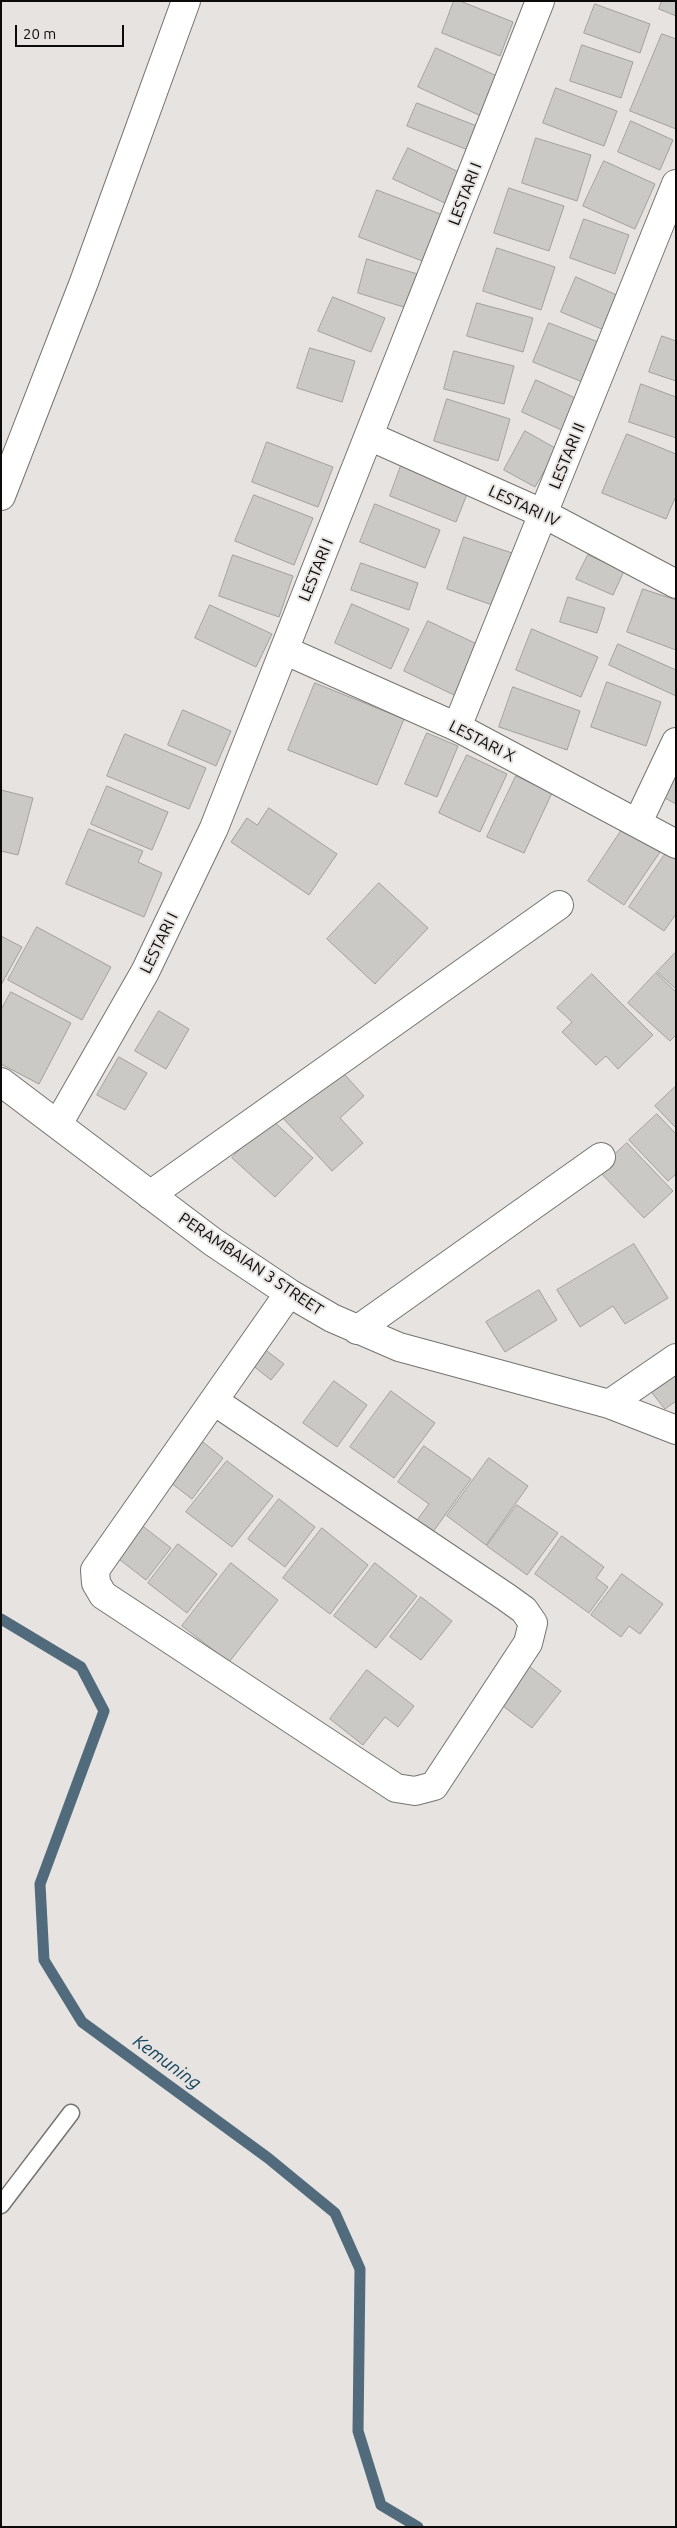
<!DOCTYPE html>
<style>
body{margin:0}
#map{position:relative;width:677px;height:2528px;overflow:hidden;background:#e6e3e0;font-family:Ubuntu,sans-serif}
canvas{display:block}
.frame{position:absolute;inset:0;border:2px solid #0c0b0a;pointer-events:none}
.scale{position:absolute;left:15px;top:25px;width:109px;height:22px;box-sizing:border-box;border:2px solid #0c0b0a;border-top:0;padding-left:6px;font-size:15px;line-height:18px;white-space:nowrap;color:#0c0b0a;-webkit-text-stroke:4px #e6e3e0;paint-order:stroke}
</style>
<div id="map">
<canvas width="677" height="2528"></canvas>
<div class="frame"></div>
<div class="scale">20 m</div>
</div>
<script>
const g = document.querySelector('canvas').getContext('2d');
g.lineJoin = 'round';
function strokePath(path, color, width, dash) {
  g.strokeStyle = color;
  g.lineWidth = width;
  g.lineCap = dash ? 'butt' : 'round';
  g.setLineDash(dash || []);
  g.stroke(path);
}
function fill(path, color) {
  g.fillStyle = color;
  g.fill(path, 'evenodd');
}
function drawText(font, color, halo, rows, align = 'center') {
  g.font = font + ' Ubuntu,sans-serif';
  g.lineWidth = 4;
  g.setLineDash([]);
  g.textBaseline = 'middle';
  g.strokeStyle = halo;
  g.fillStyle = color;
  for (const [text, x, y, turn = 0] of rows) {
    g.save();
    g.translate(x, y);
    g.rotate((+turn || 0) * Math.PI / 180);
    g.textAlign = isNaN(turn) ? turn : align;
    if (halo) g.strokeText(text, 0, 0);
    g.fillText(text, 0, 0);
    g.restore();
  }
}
const stream = new Path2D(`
 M 1,1619 L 81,1667 L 104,1711 L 40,1884 L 44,1960 L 82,2022 L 268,2158 L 335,2213 L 360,2269 L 358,2431 L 381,2505 L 418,2527`);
const building = new Path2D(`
 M 454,1 L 460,1 L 513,22 L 500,56 L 442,33 Z
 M 662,1 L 676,1 L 676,16 L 659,9 Z
 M 595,4 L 650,24 L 640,53 L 584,33 Z
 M 662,34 L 676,39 L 676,129 L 630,111 Z
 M 582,45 L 633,62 L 621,98 L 570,81 Z
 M 436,48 L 499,77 L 481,116 L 418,87 Z
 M 556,88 L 617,111 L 604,146 L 543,123 Z
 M 417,103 L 477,126 L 468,150 L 407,126 Z
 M 631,121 L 673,140 L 660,170 L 618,152 Z
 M 536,138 L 591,155 L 577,201 L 522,183 Z
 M 408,148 L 461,173 L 447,204 L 393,179 Z
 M 604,161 L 655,184 L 635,229 L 583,206 Z
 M 509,188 L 564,206 L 549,251 L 494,233 Z
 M 377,190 L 443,215 L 425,262 L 359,237 Z
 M 584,219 L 629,235 L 615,274 L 570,258 Z
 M 497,248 L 555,267 L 541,310 L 483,291 Z
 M 367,259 L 421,275 L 410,309 L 358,293 Z
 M 576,277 L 619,296 L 604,330 L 561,312 Z
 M 333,297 L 385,318 L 371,352 L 318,331 Z
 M 477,303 L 533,318 L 523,352 L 467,336 Z
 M 549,323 L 601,343 L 585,383 L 533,362 Z
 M 662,336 L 676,341 L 676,381 L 649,372 Z
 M 310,348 L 355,361 L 342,402 L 297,388 Z
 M 454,351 L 514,366 L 504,404 L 444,389 Z
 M 536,380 L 582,401 L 568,433 L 522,412 Z
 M 641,384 L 676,397 L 676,438 L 629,422 Z
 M 447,399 L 510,419 L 498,461 L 434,441 Z
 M 525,431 L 557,449 L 535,487 L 504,470 Z
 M 627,434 L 676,454 L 676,496 L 666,519 L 602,493 Z
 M 267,442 L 333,467 L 318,507 L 252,482 Z
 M 402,463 L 469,489 L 456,522 L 390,496 Z
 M 254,495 L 313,518 L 294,565 L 235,541 Z
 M 375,504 L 440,530 L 425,568 L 360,542 Z
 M 464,537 L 512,553 L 495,606 L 447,589 Z
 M 233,555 L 293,576 L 279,617 L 219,596 Z
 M 588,555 L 624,571 L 613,595 L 576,579 Z
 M 361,563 L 418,583 L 409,610 L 351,590 Z
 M 643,589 L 676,600 L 676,650 L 627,632 Z
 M 568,597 L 605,608 L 597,633 L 560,622 Z
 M 352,604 L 409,629 L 391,669 L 335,643 Z
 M 210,605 L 272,634 L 256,667 L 195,638 Z
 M 428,621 L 479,645 L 454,695 L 404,671 Z
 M 532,629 L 598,657 L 581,697 L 516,670 Z
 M 618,644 L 676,670 L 676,696 L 609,665 Z
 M 607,682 L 661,702 L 646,746 L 591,727 Z
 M 315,683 L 404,719 L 377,785 L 288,750 Z
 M 513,687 L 580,711 L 567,750 L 499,727 Z
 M 183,710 L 231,731 L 216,766 L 168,745 Z
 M 427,733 L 458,746 L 437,797 L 405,784 Z
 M 125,734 L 206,768 L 189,809 L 107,776 Z
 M 467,755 L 507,774 L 480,832 L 439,813 Z
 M 676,775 L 676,804 L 663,797 Z
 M 516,776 L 552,793 L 524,853 L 487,837 Z
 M 107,786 L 168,812 L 152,850 L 91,824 Z
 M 1,790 L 33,798 L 18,855 L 1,851 Z
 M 269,808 L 337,854 L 309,895 L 231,842 L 247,818 L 257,825 Z
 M 623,828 L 660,852 L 624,905 L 588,881 Z
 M 89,829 L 143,851 L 138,862 L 162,873 L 144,917 L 66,884 Z
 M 666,853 L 676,860 L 676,914 L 664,931 L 629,907 Z
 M 379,883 L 428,928 L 375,984 L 327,939 Z
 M 37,927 L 111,967 L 82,1020 L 8,980 Z
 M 1,936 L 22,947 L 1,985 Z
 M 676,952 L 676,989 L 657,972 Z
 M 656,973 L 676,992 L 676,1035 L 670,1041 L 628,1003 Z
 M 592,974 L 653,1035 L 618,1069 L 606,1056 L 596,1065 L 562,1032 L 572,1022 L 557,1008 Z
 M 11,992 L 71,1023 L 39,1084 L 1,1064 L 1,1010 Z
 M 159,1011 L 189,1029 L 166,1069 L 135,1051 Z
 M 119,1057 L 147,1073 L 125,1110 L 97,1095 Z
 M 337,1066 L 364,1096 L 340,1118 L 363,1143 L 332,1171 L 281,1116 Z
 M 676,1086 L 676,1128 L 655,1106 Z
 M 657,1114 L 676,1134 L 676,1174 L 668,1181 L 629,1140 Z
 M 270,1118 L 313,1158 L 275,1197 L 232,1158 Z
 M 627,1143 L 673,1191 L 644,1218 L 598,1170 Z
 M 634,1244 L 668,1298 L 625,1324 L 613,1306 L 580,1327 L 557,1290 Z
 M 539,1290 L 557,1320 L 505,1352 L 486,1322 Z
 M 259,1345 L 284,1364 L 271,1380 L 246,1360 Z
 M 676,1367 L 676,1401 L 665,1409 L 648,1388 Z
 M 334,1381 L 367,1405 L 337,1447 L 303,1423 Z
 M 391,1391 L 435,1423 L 394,1478 L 350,1447 Z
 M 194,1435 L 223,1458 L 192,1499 L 162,1476 Z
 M 424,1446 L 471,1479 L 430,1536 L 414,1524 L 429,1504 L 398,1482 Z
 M 489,1458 L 528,1486 L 486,1545 L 447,1516 Z
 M 227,1461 L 273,1496 L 232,1547 L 186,1512 Z
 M 279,1499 L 315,1527 L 285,1567 L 248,1539 Z
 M 517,1505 L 558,1533 L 527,1575 L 487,1546 Z
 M 140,1524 L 171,1548 L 146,1580 L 115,1556 Z
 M 322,1528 L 368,1565 L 330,1614 L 283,1578 Z
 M 562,1536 L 604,1567 L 596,1578 L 608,1587 L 589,1613 L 535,1574 Z
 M 178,1544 L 217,1574 L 187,1613 L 148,1583 Z
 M 231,1563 L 278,1600 L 229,1662 L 182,1626 Z
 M 375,1563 L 417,1596 L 376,1648 L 334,1616 Z
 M 622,1574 L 663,1604 L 640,1634 L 629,1626 L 621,1637 L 591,1615 Z
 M 421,1597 L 452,1621 L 421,1660 L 390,1637 Z
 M 525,1663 L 561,1691 L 532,1728 L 495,1700 Z
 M 367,1670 L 414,1706 L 398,1727 L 385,1717 L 363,1745 L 330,1719 Z`);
const lane = new Path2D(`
 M 1,2205 L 71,2113`);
const street = new Path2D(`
 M 369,436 L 544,514 L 676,584
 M 1,496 L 84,282 L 186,1
 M 284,650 L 457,727 L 676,844
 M 457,727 L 676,184
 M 638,822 L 676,742
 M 1,1082 L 213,1242 L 289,1293 L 332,1318 L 399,1347 L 609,1404 L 676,1430
 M 58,1124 L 145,972 L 214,828 L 540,1
 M 150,1195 L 559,905
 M 357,1330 L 601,1157
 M 214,1401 L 506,1597 L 524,1610 L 533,1623 L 528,1643 L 434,1786 L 415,1791 L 396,1788 L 103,1595 L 96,1583 L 95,1570 L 289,1293
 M 609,1404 L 676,1358`);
const streetNames = [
 ["LESTARI I",465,194,-69],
 ["LESTARI II",567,456,-68],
 ["LESTARI IV",524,506,25],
 ["LESTARI I",316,570,-68],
 ["LESTARI X",482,741,27],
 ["LESTARI I",159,943,-64],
 ["PERAMBAIAN 3 STREET",251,1264,34]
];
const waterNames = [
 ["Kemuning",167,2062,36]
];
strokePath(stream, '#516b7c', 11);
fill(building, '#cbc9c6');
strokePath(building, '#a2a09d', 1);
strokePath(lane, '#767371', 19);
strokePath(street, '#767371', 30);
strokePath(lane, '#fff', 16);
strokePath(street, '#fff', 28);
drawText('16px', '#0c0b0a', '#e6e3e0', streetNames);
drawText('italic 18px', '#12415c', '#e6e3e0', waterNames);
</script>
